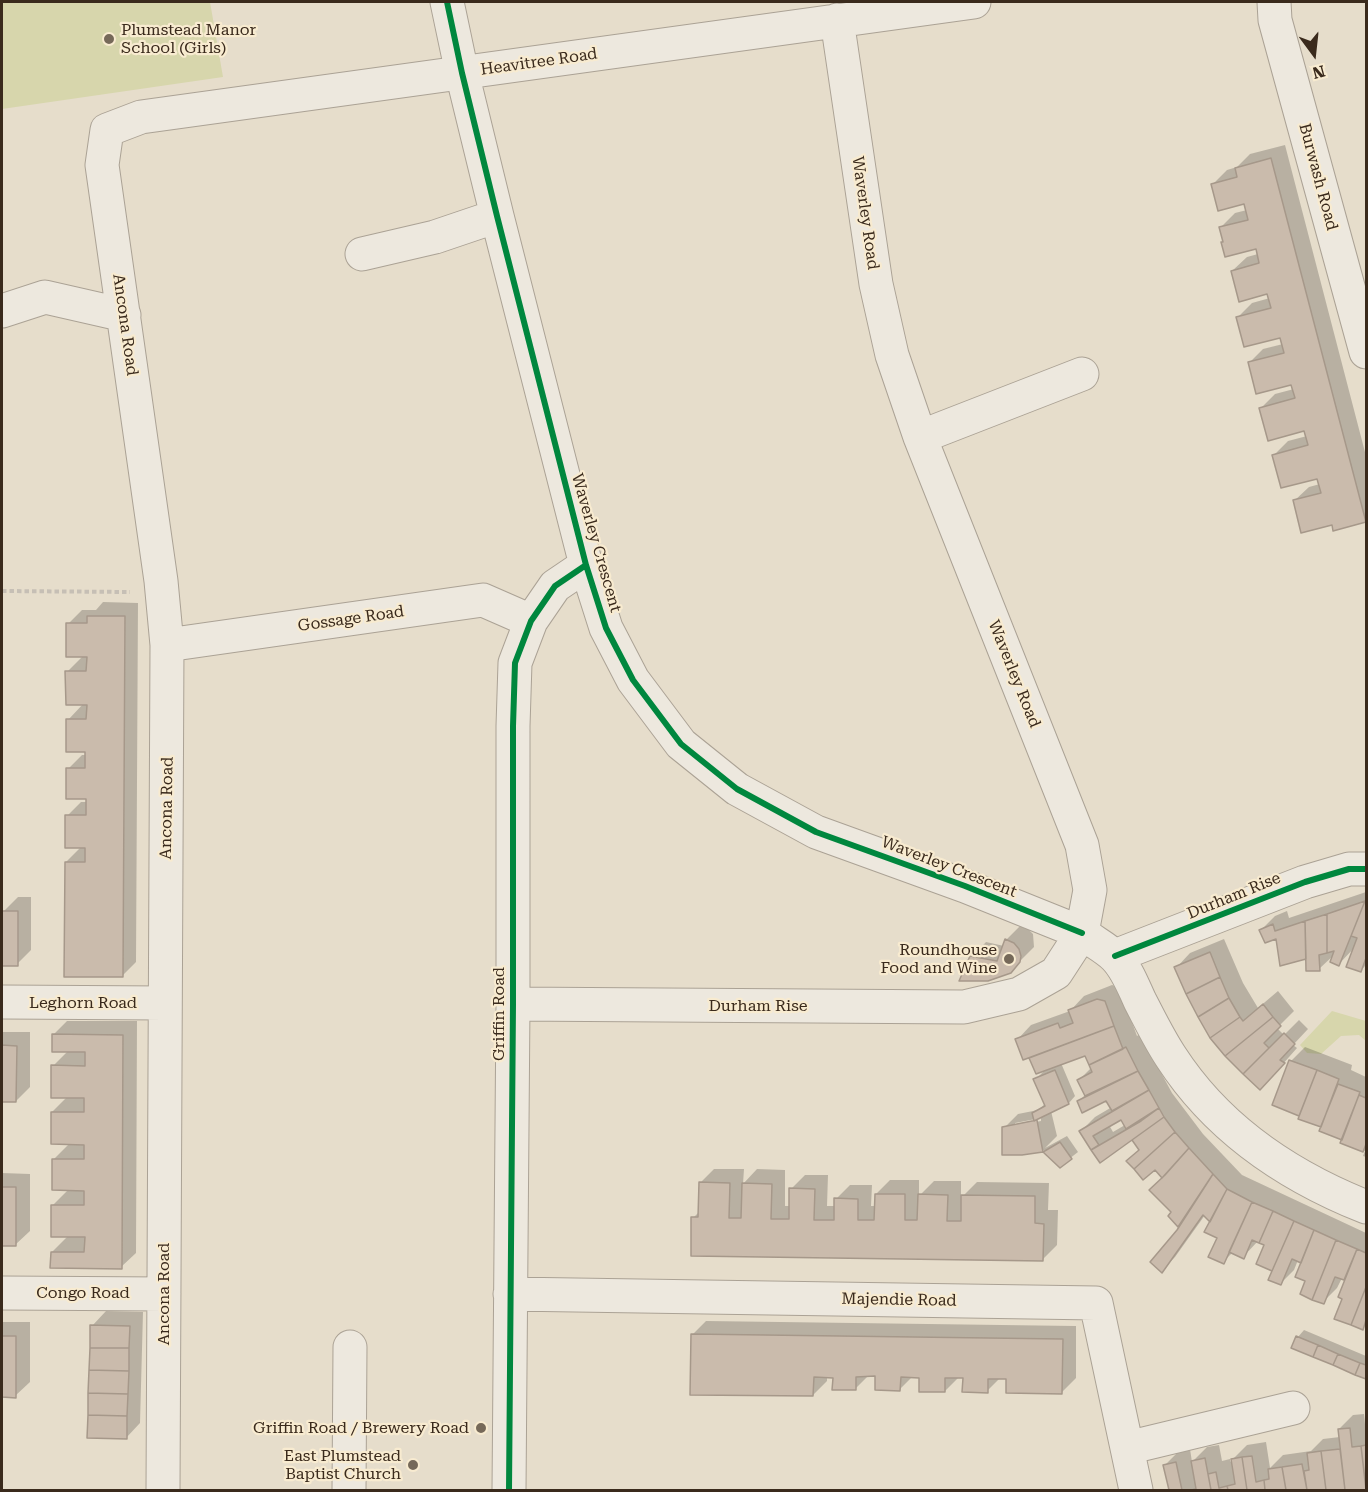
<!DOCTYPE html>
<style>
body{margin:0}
#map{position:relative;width:1368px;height:1492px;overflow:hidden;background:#e6ddcb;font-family:"Roboto Serif",serif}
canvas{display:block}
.frame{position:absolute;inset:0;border:3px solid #3a2a1c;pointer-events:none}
.north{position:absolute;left:1284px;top:24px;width:60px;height:60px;-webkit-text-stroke:4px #f8ebd0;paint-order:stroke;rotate:165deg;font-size:16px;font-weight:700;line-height:24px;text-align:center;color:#3a2a1c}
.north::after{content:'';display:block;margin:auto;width:21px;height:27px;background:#3a2a1c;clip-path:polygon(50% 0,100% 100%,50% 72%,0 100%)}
</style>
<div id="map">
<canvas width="1368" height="1492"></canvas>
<div class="frame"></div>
<div class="north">N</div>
</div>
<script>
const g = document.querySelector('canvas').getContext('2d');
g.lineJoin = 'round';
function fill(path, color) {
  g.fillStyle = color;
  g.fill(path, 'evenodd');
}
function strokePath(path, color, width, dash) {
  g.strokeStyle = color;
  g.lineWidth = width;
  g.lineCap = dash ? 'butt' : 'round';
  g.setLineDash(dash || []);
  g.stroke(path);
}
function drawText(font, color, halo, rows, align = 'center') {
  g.font = font + ' "Roboto Serif",serif';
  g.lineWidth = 4.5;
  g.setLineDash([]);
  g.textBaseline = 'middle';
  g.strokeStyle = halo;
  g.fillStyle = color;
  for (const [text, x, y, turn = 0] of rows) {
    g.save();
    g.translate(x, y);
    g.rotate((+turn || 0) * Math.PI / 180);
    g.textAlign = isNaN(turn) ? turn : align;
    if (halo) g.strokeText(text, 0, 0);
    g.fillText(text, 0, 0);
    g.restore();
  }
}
const green = new Path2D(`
 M 2,2 L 210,2 L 223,77 L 2,109 Z
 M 1332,1011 L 1366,1021 L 1366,1041 L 1359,1035 L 1341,1036 L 1321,1054 L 1307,1053 L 1300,1045 Z`);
const shadow = new Path2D(`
 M 1285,145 L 1366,456 L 1366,521 L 1333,523 L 1294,501 L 1309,487 L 1320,484 L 1318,477 L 1274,455 L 1288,441 L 1307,436 L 1305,429 L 1261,408 L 1275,394 L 1294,389 L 1292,383 L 1249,363 L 1263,349 L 1283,344 L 1281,336 L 1238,317 L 1252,303 L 1270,298 L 1269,292 L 1232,271 L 1247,257 L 1258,254 L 1257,248 L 1224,241 L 1221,227 L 1235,213 L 1247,210 L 1245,202 L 1213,184 L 1227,170 L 1237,167 L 1250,154 Z
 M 103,602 L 138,603 L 136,962 L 122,976 L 66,862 L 82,846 L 67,816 L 81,802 L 88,802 L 68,769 L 82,755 L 87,755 L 68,720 L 84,703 L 67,672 L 83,656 L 68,624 L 82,610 L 96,610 Z
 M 1366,892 L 1366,965 L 1360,971 L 1355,947 L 1339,964 L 1335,954 L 1319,969 L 1307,957 L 1278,937 L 1261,930 L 1275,916 L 1287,911 L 1289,918 Z
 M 18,897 L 31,897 L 31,950 L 17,964 L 2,964 L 2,913 Z
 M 1020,926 L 1028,929 L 1033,934 L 1034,947 L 1010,971 L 972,957 L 986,942 L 1004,946 L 1006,940 Z
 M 1224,939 L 1243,983 L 1258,1008 L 1278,991 L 1294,1011 L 1277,1028 L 1284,1035 L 1299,1020 L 1308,1029 L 1293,1045 L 1297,1048 L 1274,1074 L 1176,968 L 1190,953 Z
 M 1112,985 L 1119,987 L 1137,1036 L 1140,1034 L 1172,1093 L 1203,1134 L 1242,1175 L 1366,1233 L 1366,1324 L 1362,1328 L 1344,1298 L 1346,1280 L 1342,1278 L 1337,1288 L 1323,1302 L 1307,1280 L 1303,1262 L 1298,1260 L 1294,1270 L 1280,1284 L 1266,1244 L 1258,1241 L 1243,1257 L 1233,1252 L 1223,1262 L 1219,1237 L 1212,1222 L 1205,1215 L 1175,1257 L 1161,1271 L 1180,1227 L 1170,1216 L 1173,1212 L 1163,1177 L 1132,1138 L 1092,1150 L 1081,1131 L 1095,1117 L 1112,1107 L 1107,1099 L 1079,1101 L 1086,1094 L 1079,1080 L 1092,1067 L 1086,1054 L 1061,1063 L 1075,1096 L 1069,1103 L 1051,1111 L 1057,1136 L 1045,1148 L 1067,1136 L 1078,1152 L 1060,1166 L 1044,1150 L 1022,1154 L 1004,1128 L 1018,1114 L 1038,1110 L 1045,1104 L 1035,1080 L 1046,1069 L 1037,1072 L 1029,1056 L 1017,1040 L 1031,1025 L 1070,1011 L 1084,996 ZM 1041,1118 L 1041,1121 L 1015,1126 L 1015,1123 ZM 1121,1118 L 1125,1125 L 1113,1132 L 1109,1125 Z
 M 67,1021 L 137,1021 L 136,1253 L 121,1267 L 52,1252 L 69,1235 L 52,1206 L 69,1189 L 53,1160 L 70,1143 L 52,1112 L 68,1096 L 53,1066 L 69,1050 L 53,1035 Z
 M 2,1032 L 30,1032 L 30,1087 L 16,1101 L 2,1101 Z
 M 1305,1047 L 1352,1065 L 1351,1070 L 1366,1077 L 1366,1157 L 1363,1156 L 1365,1151 L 1342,1142 L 1344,1139 L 1323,1127 L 1301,1115 L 1274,1104 L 1291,1061 Z
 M 714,1169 L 744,1169 L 743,1184 L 757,1169 L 785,1170 L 785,1206 L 790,1206 L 791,1189 L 805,1175 L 828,1175 L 827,1206 L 836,1206 L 836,1199 L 850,1185 L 872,1185 L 871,1206 L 876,1206 L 876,1194 L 890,1180 L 919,1180 L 919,1196 L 934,1181 L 961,1181 L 961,1198 L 977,1182 L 1049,1183 L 1048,1210 L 1058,1210 L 1057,1245 L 1043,1259 L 693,1218 L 700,1211 L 700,1183 Z
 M 2,1173 L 30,1174 L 30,1231 L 15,1245 L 2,1245 Z
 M 106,1311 L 143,1312 L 140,1423 L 126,1438 L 92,1326 Z
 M 706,1321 L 1076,1326 L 1076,1378 L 1061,1393 L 1007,1377 L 1001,1377 L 987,1391 L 964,1377 L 959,1377 L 945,1391 L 921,1376 L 913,1376 L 900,1389 L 876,1375 L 869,1375 L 855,1389 L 834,1376 L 827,1376 L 827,1381 L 813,1395 L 692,1335 Z
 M 2,1322 L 30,1322 L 30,1382 L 15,1396 L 2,1396 Z
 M 1304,1330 L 1366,1356 L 1366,1377 L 1293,1347 L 1298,1337 Z
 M 1364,1414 L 1366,1434 L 1366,1490 L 1170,1490 L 1165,1465 L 1179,1451 L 1190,1449 L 1192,1462 L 1207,1447 L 1219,1445 L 1222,1461 L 1230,1459 L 1230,1462 L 1247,1445 L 1266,1442 L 1270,1468 L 1283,1455 L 1311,1451 L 1323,1439 L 1340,1437 L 1339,1429 L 1353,1415 Z`);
const building = new Path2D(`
 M 1271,158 L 1366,522 L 1333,531 L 1332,525 L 1301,533 L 1293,500 L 1321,493 L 1317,479 L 1281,488 L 1272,455 L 1308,445 L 1304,431 L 1268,441 L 1259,408 L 1295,398 L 1291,385 L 1256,394 L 1248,362 L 1284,353 L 1280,338 L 1244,347 L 1236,317 L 1271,308 L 1267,294 L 1239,302 L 1231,271 L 1259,263 L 1256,249 L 1225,257 L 1221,242 L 1223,242 L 1219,227 L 1248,220 L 1244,204 L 1218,211 L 1211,184 L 1237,177 L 1235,168 Z
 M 87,616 L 125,616 L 123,977 L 64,977 L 65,862 L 85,862 L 85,848 L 65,848 L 65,815 L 86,815 L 86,799 L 66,799 L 66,768 L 85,768 L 85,752 L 66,752 L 66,719 L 86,719 L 87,705 L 66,705 L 65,671 L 86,671 L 87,657 L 66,657 L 66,623 L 87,623 Z
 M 1365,901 L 1366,901 L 1366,958 L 1361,972 L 1346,967 L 1357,938 L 1351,936 Z
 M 1365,901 L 1339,966 L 1330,962 L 1334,951 L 1327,953 L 1327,914 Z
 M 2,911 L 18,911 L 18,966 L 2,966 Z
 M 1327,914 L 1327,953 L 1319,955 L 1320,971 L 1306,971 L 1305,921 Z
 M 1305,921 L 1306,959 L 1280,966 L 1276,939 L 1265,943 L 1259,930 L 1273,924 L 1275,931 Z
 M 1005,939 L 1014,943 L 1019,949 L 1021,956 L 1020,962 L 1011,973 L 988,981 L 959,981 L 970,956 L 997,961 Z
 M 1210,952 L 1220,977 L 1186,994 L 1174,967 Z
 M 1220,977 L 1229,998 L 1198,1017 L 1186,994 Z
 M 1229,998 L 1240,1017 L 1210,1038 L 1198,1017 Z
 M 1097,999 L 1105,1001 L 1114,1026 L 1023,1060 L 1015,1039 L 1058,1023 L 1060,1028 L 1073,1023 L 1068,1010 Z
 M 1263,1004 L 1273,1017 L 1225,1056 L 1210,1038 L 1240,1017 L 1243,1021 Z
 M 1273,1017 L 1281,1026 L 1264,1043 L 1269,1048 L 1243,1074 L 1225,1056 Z
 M 1114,1026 L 1123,1049 L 1089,1065 L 1085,1056 L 1036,1074 L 1029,1058 Z
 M 1284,1033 L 1295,1044 L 1280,1060 L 1285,1063 L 1260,1090 L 1243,1074 Z
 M 52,1034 L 123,1035 L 122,1269 L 50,1268 L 51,1252 L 84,1252 L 85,1237 L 51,1237 L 51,1205 L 84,1205 L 84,1191 L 52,1190 L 52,1159 L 84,1159 L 84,1145 L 51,1144 L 51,1112 L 84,1112 L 84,1098 L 51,1098 L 51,1065 L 85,1066 L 85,1052 L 52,1052 Z
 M 2,1045 L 17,1046 L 16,1102 L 2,1102 Z
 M 1126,1047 L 1138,1071 L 1085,1096 L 1077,1080 L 1092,1072 L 1089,1065 Z
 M 1289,1060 L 1317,1070 L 1299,1116 L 1272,1105 Z
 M 1055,1070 L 1069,1104 L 1034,1121 L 1032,1113 L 1045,1106 L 1033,1079 Z
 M 1317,1070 L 1339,1079 L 1321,1127 L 1298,1119 Z
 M 1138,1071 L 1149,1090 L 1112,1111 L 1106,1101 L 1082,1113 L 1077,1101 Z
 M 1338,1084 L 1360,1092 L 1342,1140 L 1319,1131 Z
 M 1149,1090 L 1159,1108 L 1126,1129 L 1121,1120 L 1093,1136 L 1099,1145 L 1091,1150 L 1079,1131 Z
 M 1359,1095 L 1366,1098 L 1366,1144 L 1363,1152 L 1340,1143 Z
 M 1159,1108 L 1164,1117 L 1100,1163 L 1091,1150 L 1141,1121 Z
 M 1164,1117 L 1175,1132 L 1134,1169 L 1126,1161 L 1139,1150 L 1132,1140 Z
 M 1037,1120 L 1043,1152 L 1022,1155 L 1002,1155 L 1002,1127 Z
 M 1175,1132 L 1189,1148 L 1162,1178 L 1155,1170 L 1143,1180 L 1134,1169 Z
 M 1060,1142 L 1072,1159 L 1060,1168 L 1043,1152 Z
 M 1189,1148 L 1213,1174 L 1178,1227 L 1168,1216 L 1171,1212 L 1149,1190 L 1165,1175 Z
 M 1213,1174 L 1227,1189 L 1210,1222 L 1203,1215 L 1162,1273 L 1150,1262 L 1177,1230 Z
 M 699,1182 L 730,1183 L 729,1218 L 741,1218 L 742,1183 L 772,1184 L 771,1219 L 789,1219 L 789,1188 L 815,1189 L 814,1220 L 834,1220 L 834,1198 L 858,1199 L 858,1220 L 874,1220 L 875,1194 L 905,1194 L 905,1220 L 917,1220 L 918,1194 L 948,1195 L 947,1221 L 961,1221 L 961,1195 L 1035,1196 L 1035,1223 L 1044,1224 L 1043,1261 L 691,1256 L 691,1217 L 698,1217 Z
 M 2,1187 L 16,1187 L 16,1246 L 2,1246 Z
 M 1227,1189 L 1252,1202 L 1224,1264 L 1208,1257 L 1217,1238 L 1204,1232 Z
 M 1252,1202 L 1273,1211 L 1259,1243 L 1252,1240 L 1244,1259 L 1229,1252 Z
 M 1273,1211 L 1294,1221 L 1272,1271 L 1256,1264 L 1264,1245 L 1259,1243 Z
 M 1294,1221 L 1314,1230 L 1301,1263 L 1292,1259 L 1281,1285 L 1268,1280 Z
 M 1314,1230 L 1336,1240 L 1312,1300 L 1300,1294 L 1305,1281 L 1295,1277 Z
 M 1336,1240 L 1357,1249 L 1344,1280 L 1335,1277 L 1324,1304 L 1312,1300 Z
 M 1357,1249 L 1366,1253 L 1366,1287 L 1351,1325 L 1334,1319 L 1342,1299 L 1338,1297 Z
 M 1366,1287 L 1366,1320 L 1363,1330 L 1351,1325 Z
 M 90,1325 L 130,1326 L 129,1348 L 90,1348 Z
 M 691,1334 L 1063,1339 L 1062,1394 L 1006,1393 L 1006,1379 L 988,1379 L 988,1393 L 962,1392 L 963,1378 L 945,1378 L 945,1392 L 919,1392 L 919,1378 L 901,1377 L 900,1391 L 875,1390 L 875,1376 L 856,1377 L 856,1390 L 832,1390 L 833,1378 L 814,1377 L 813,1396 L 690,1395 Z
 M 2,1336 L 16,1336 L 16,1398 L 2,1397 Z
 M 1296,1336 L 1318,1345 L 1313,1357 L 1291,1348 Z
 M 1318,1345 L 1338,1354 L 1333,1365 L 1313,1357 Z
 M 90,1348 L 129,1348 L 129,1371 L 89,1370 Z
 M 1338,1354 L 1360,1363 L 1355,1375 L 1333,1365 Z
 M 1360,1363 L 1366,1365 L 1366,1379 L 1355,1375 Z
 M 89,1370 L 129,1371 L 128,1394 L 88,1393 Z
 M 88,1393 L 128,1394 L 127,1416 L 88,1415 Z
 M 88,1415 L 127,1416 L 127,1439 L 87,1438 Z
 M 1350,1428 L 1352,1447 L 1361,1446 L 1366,1490 L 1345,1490 L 1338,1429 Z
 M 1366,1445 L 1366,1488 L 1361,1446 Z
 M 1340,1449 L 1345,1490 L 1326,1490 L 1321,1451 Z
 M 1321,1451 L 1326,1490 L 1307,1490 L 1304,1471 L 1309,1470 L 1307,1453 Z
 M 1252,1456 L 1256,1482 L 1264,1480 L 1265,1490 L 1247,1490 L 1242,1457 Z
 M 1242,1457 L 1247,1490 L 1228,1490 L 1227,1486 L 1235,1484 L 1231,1459 Z
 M 1205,1458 L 1211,1490 L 1191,1490 L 1196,1489 L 1191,1461 Z
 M 1176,1462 L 1182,1490 L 1169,1490 L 1163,1465 Z
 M 1302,1464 L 1307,1490 L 1286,1490 L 1282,1467 Z
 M 1282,1467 L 1286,1490 L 1265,1490 L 1264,1480 L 1269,1479 L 1268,1469 Z
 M 1216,1472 L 1219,1488 L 1227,1486 L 1228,1490 L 1211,1490 L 1208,1474 Z`);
const path = new Path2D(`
 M 2,591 L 130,592`);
const minor = new Path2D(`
 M 447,2 L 462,73 L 497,216 L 586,565 L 606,628 L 633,680 L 681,744 L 737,789 L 816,832 L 965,886 L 1082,933 L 1056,973 L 1019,994 L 964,1007 L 513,1004
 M 1274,2 L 1275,20 L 1366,352
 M 837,20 L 876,284 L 892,355 L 920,437 L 1082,845 L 1090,890 L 1082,933 C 1092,941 1106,948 1115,957 C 1127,969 1133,986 1140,1001 C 1150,1020 1159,1039 1171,1057 C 1217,1128 1288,1176 1366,1207
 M 362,254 L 435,237 L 497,216
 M 2,311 L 45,297 L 124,315
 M 920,437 L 1082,374
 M 167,645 L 483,600 L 531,621
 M 1115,956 L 1305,882 L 1349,869 L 1366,869
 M 2,1002 L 164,1003
 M 2,1293 L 164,1294
 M 510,1294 L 1096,1303 L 1136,1490
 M 1127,1448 L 1293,1408
 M 163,1490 L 167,645 L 161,581 L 102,165 L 107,130 L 141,117 L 974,2
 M 349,1490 L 350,1347
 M 509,1490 L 513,1004 L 513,726 L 515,663 L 531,621 L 555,586 L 586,565`);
const cycleway = new Path2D(`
 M 447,2 L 462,73 L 497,216 L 586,565 L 606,628 L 633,680 L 681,744 L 737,789 L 816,832 L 965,886 L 1082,933
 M 1115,956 L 1305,882 L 1349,869 L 1366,869
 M 509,1490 L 513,1004 L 513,726 L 515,663 L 531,621 L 555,586 L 586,565`);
const markers = [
 [109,39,6,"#766959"],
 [1009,959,6,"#766959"],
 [481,1428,6,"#766959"],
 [413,1465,6,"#766959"]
];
const poiNames = [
 ["Plumstead Manor",121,30,"left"],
 ["School (Girls)",121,48,"left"],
 ["Roundhouse",997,950],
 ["Food and Wine",997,968],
 ["Griffin Road / Brewery Road",469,1428],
 ["East Plumstead",401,1456],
 ["Baptist Church",401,1474]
];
const streetNames = [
 ["Heavitree Road",539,62,-8],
 ["Burwash Road",1318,177,75],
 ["Waverley Road",865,213,82],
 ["Ancona Road",125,325,82],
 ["Waverley Crescent",596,543,74],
 ["Gossage Road",351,619,-8],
 ["Waverley Road",1014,674,68],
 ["Ancona Road",167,808,-89],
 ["Waverley Crescent",949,867,21],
 ["Durham Rise",1234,896,-22],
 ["Leghorn Road",83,1003],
 ["Durham Rise",758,1006],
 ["Griffin Road",499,1014,-90],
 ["Congo Road",83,1293],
 ["Ancona Road",164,1294,-90],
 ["Majendie Road",899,1300,1]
];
fill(green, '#d7d6ac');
fill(shadow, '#0003');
fill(building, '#cabbac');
strokePath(building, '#a6988a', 1.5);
strokePath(minor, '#aba295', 35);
strokePath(path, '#c6bfb5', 4, [4.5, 3]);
strokePath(minor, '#ede8de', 33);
strokePath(cycleway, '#00873e', 6);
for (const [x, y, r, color] of markers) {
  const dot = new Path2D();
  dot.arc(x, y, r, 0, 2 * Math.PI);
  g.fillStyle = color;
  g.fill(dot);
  strokePath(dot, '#f8ebd0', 2);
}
drawText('16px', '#3a2a1c', '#f8ebd0', poiNames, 'right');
drawText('16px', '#3a2a1c', '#f8ebd0', streetNames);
</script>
